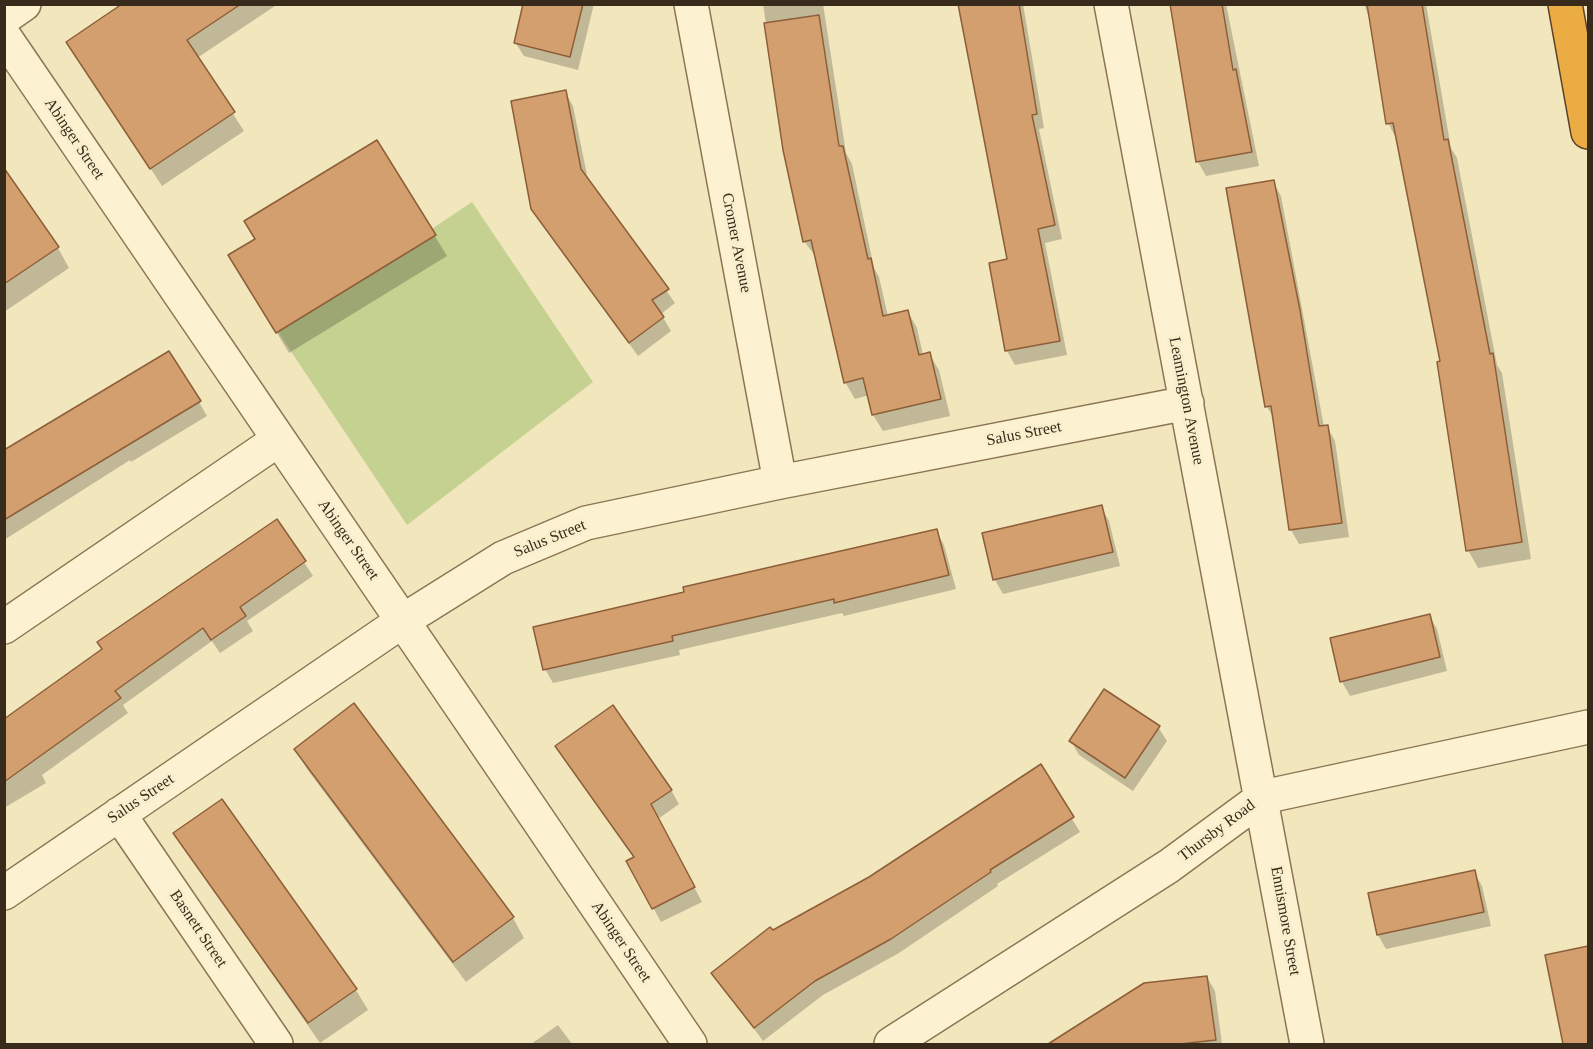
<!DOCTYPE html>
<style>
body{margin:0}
#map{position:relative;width:1593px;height:1049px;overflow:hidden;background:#f2e6bd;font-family:"Times New Roman",serif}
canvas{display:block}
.frame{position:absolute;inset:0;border:6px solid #392b1b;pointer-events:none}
</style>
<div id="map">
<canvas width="1593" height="1049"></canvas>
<div class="frame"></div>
</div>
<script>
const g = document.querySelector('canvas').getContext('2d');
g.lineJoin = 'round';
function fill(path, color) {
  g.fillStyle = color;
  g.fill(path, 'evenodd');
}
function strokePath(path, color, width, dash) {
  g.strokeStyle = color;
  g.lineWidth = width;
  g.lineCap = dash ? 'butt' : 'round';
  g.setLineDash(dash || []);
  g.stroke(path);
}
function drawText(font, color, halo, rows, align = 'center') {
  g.font = font + ' "Times New Roman",serif';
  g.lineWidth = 6;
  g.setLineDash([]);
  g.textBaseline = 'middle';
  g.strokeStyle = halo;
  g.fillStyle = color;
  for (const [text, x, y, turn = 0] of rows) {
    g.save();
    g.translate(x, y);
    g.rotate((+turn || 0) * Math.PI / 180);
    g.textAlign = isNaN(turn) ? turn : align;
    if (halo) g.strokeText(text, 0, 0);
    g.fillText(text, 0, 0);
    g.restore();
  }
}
const green = new Path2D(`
 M 472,202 L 593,382 L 407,525 L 278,332 Z`);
const shadow = new Path2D(`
 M 124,4 L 278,4 L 197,58 L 244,131 L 162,186 L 68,43 Z
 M 525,4 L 594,4 L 578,70 L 524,56 L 515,42 Z
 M 763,4 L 823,4 L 846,153 L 852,164 L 874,268 L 879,277 L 888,316 L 908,312 L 917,328 L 923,355 L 929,354 L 939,370 L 950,416 L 883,431 L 873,415 L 869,395 L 855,399 L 845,382 L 816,257 L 804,241 L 785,150 Z
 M 960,4 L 1023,4 L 1044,128 L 1039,129 L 1062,239 L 1045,243 L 1067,355 L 1015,365 L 1007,351 L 1009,261 Z
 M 1171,4 L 1226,4 L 1259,166 L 1206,176 L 1198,162 Z
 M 1364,4 L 1426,4 L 1451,148 L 1457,158 L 1497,365 L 1502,373 L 1531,559 L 1478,568 L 1468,550 L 1442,363 L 1398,142 L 1388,123 L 1372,26 Z
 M 565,92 L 573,106 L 588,180 L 675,303 L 661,314 L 671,331 L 638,356 L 532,208 Z
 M 377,142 L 447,256 L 289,353 L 242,275 L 256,240 Z
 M 1273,182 L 1281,196 L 1324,427 L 1327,426 L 1335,441 L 1349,537 L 1299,544 L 1291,530 L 1275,420 L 1267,407 Z
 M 4,200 L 58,248 L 69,268 L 4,312 Z
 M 199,402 L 207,416 L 131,462 L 130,460 L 4,540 L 4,452 Z
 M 1101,507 L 1109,521 L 1120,566 L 1003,594 L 995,580 L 984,534 Z
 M 277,521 L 313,576 L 247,621 L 253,631 L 220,653 L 212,641 L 123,705 L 128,713 L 42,775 L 46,783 L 4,808 L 4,720 Z
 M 936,531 L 944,545 L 956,589 L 844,616 L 842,613 L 679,650 L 680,655 L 553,683 L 545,669 Z
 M 1429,615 L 1437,629 L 1447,671 L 1350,696 L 1342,682 L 1331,639 Z
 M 1158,727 L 1167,741 L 1133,791 L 1079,755 L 1071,741 Z
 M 295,749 L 513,918 L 524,938 L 466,982 L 307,769 Z
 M 565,760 L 671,790 L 679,804 L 658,819 L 702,902 L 661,922 L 628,862 L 635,858 Z
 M 1040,766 L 1080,832 L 997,884 L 998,886 L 899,953 L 823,995 L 763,1041 L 713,973 L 772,932 L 870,878 Z
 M 175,834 L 356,990 L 368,1010 L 320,1043 Z
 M 1474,872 L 1482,886 L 1491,926 L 1386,949 L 1378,935 Z
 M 1588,948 L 1588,1044 L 1564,1044 L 1547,956 Z
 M 1207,977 L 1215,991 L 1222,1044 L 1051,1044 L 1145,985 Z
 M 558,1025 L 572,1044 L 531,1044 Z`);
const building = new Path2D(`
 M 122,4 L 241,4 L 187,40 L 235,112 L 150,169 L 66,42 Z
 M 523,4 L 583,4 L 570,57 L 514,43 Z
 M 958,4 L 1019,4 L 1037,114 L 1032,115 L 1055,225 L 1038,229 L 1060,341 L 1005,351 L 989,263 L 1007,259 Z
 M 1170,4 L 1222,4 L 1233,70 L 1236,69 L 1252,152 L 1196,162 Z
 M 1367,4 L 1422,4 L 1444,140 L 1448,139 L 1490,354 L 1493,353 L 1522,542 L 1466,551 L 1437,362 L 1440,361 L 1393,123 L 1386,124 Z
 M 819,15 L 839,146 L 843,146 L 868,259 L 871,258 L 883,316 L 908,310 L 919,355 L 930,352 L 941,399 L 872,415 L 863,378 L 844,383 L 811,240 L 803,242 L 783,150 L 764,23 Z
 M 566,90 L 581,169 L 669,289 L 652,300 L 664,317 L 629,343 L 531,209 L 511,101 Z
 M 377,140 L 436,235 L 276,333 L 228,255 L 255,239 L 244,221 Z
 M 4,168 L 59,247 L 4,284 Z
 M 1274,180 L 1300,310 L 1319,426 L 1328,425 L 1342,523 L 1289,530 L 1271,406 L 1265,407 L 1226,188 Z
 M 169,351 L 201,401 L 4,520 L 4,450 Z
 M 1102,505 L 1113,552 L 993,580 L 982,533 Z
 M 277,519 L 306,561 L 240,607 L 246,616 L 211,640 L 203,628 L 115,691 L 121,698 L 4,782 L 4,719 L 102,649 L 97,642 Z
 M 937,529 L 949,575 L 834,603 L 834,599 L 672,636 L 673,641 L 543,670 L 533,627 L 684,592 L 683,587 Z
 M 1430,614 L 1440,657 L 1340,682 L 1330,638 Z
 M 1104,689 L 1160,726 L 1125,778 L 1069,741 Z
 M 354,703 L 514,917 L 453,962 L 294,749 Z
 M 613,705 L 672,790 L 651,804 L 695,887 L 652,909 L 626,861 L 634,857 L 555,746 Z
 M 1041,764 L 1074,817 L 990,870 L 991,872 L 891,939 L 815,981 L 754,1028 L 711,973 L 770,927 L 773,930 L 869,877 Z
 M 222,799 L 357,989 L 308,1023 L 173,833 Z
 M 1475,870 L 1484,912 L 1377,935 L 1368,893 Z
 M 1588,946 L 1588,1044 L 1563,1044 L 1545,955 Z
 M 1207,976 L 1216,1040 L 1180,1044 L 1048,1044 L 1144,983 Z`);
const minor = new Path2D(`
 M 691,4 L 780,482
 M 1111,4 L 1307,1044
 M 4,18 L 24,4
 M 4,36 C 232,373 463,707 690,1044
 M 4,627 L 278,440
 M 119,814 L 276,1044
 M 4,893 L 404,620 L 503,558 L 586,523 L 780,482 L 1187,403
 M 891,1044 L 1169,866 L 1263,797 L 1588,727`);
const highway = new Path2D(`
 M 1565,4 L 1588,132`);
const streetNames = [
 ["Abinger Street",74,139,56],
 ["Cromer Avenue",736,243,79],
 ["Leamington Avenue",1186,401,79],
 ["Salus Street",1024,434,-11],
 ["Salus Street",550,539,-22],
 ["Abinger Street",348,540,55],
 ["Salus Street",141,799,-34],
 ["Thursby Road",1217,831,-37],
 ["Ennismore Street",1285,921,80],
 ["Basnett Street",198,929,56],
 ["Abinger Street",621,942,56]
];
fill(green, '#c5d190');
fill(shadow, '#0003');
fill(building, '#d49f6f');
strokePath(building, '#8d5f38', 1.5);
strokePath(minor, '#8c7554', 36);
strokePath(highway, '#594229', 36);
strokePath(minor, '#fcf2d1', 33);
strokePath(highway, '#ebac44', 33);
drawText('16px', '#392b1b', '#f9efcd', streetNames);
</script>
